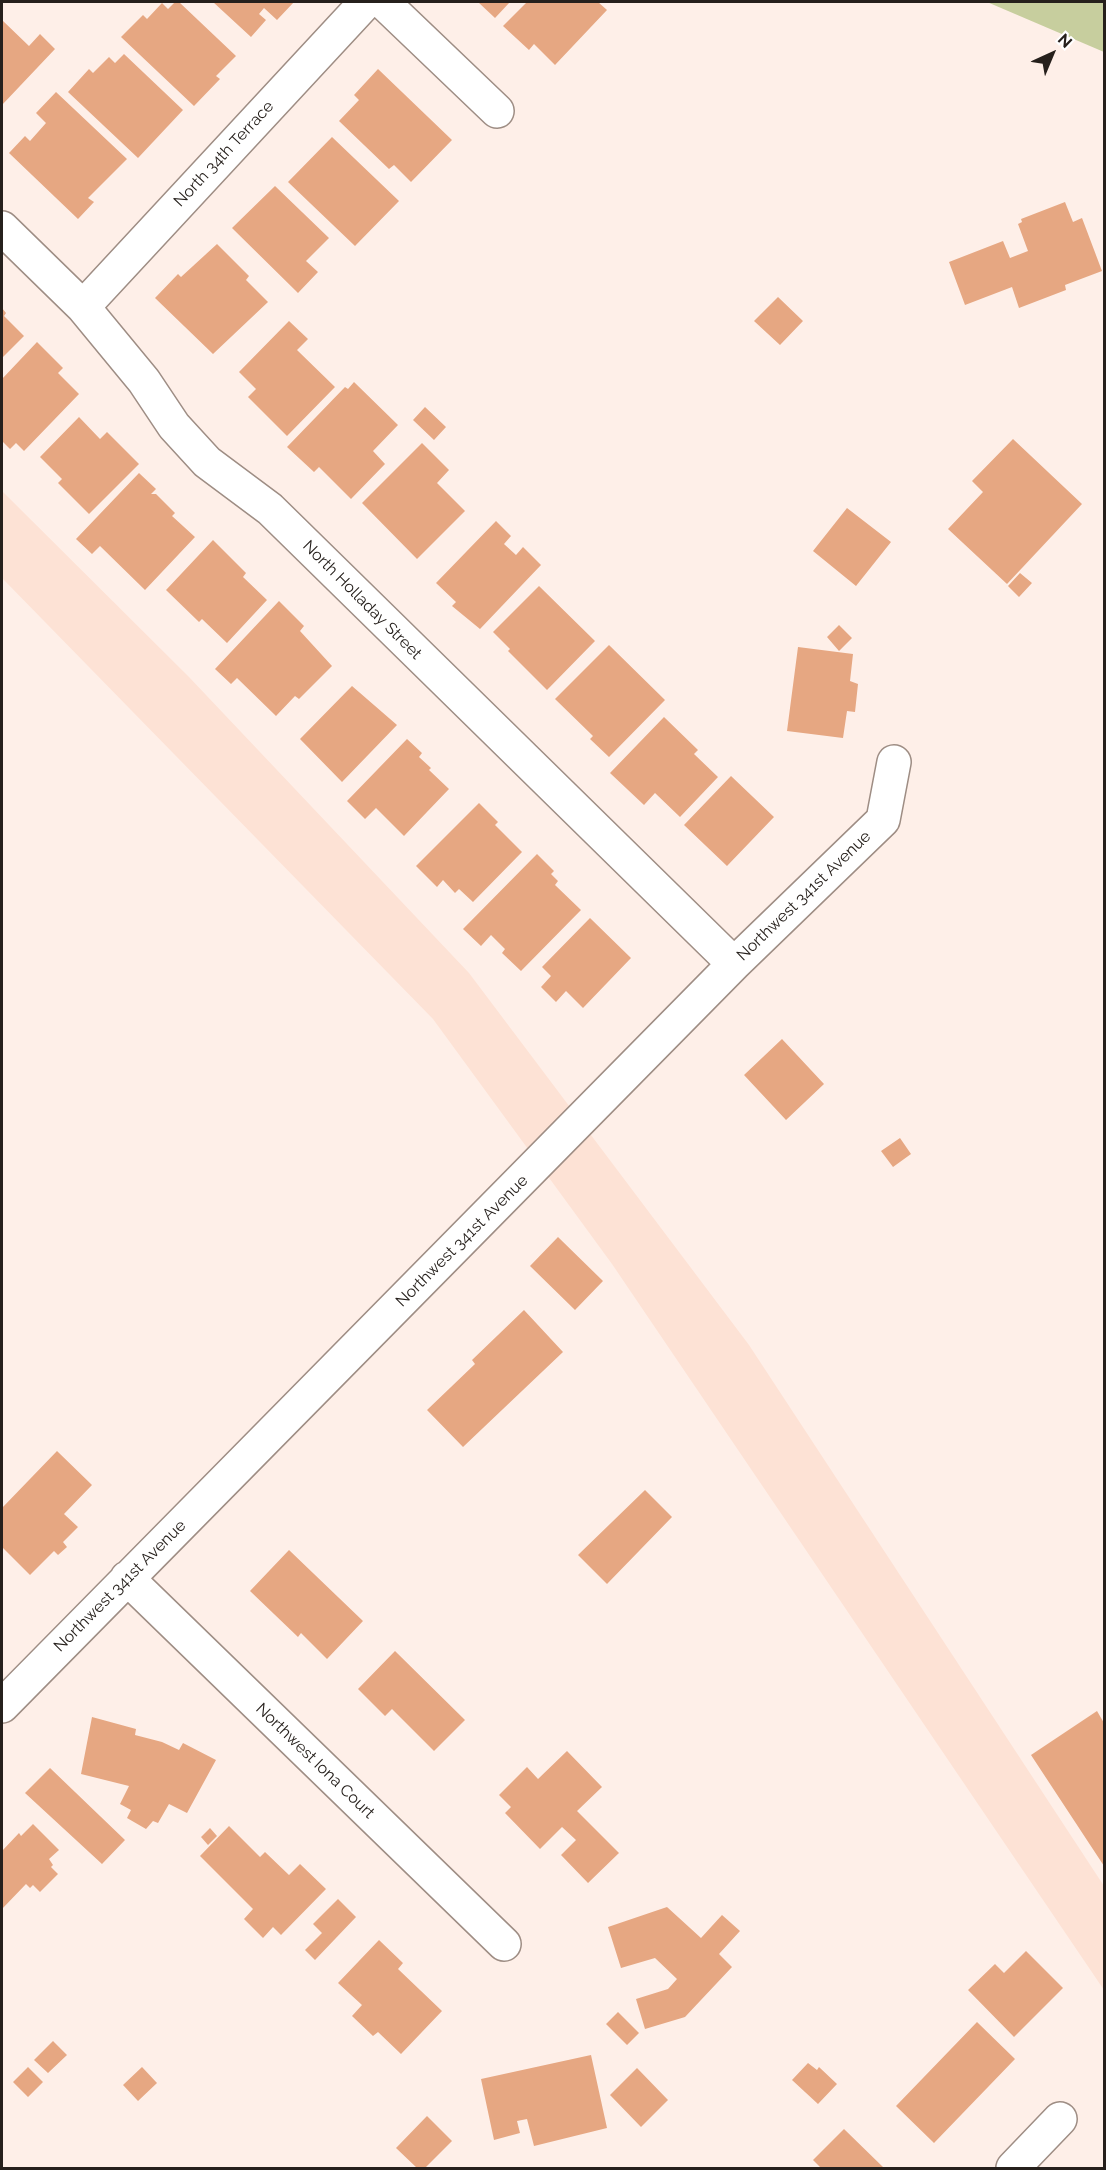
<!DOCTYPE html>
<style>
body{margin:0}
#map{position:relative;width:1106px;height:2170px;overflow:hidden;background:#feefe8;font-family:Raleway,sans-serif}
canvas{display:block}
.frame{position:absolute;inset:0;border:3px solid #26201c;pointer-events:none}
.north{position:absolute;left:1022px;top:24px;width:60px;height:60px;-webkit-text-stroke:4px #fff;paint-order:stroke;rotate:44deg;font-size:16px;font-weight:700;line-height:24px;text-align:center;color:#26201c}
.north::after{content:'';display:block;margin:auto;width:21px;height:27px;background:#26201c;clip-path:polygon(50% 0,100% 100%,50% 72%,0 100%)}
</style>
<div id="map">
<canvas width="1106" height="2170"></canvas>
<div class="frame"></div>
<div class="north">N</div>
</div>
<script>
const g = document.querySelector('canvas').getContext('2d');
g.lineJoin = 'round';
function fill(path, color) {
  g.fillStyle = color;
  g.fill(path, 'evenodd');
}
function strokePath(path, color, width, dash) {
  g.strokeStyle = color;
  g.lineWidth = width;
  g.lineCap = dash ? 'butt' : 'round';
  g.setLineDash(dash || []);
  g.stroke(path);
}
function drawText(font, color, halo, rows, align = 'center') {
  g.font = font + ' Raleway,sans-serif';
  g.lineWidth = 4.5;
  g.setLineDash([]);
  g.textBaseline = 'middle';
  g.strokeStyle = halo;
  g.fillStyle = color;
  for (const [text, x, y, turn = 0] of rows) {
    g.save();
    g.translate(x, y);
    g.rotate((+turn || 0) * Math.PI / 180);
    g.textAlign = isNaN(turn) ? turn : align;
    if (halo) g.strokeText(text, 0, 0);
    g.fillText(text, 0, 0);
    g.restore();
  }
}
const built = new Path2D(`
 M 2,491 L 189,677 L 469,973 L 749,1345 L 1104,1886 L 1104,1990 L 612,1264 L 433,1019 L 2,578 Z`);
const green = new Path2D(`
 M 987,2 L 1104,2 L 1104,52 Z`);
const building = new Path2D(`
 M 175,2 L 179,2 L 236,56 L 216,76 L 220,79 L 194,106 L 121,37 L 143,15 L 147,19 L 162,3 L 168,9 Z
 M 213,2 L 294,2 L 277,20 L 264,8 L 259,14 L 266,20 L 251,37 Z
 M 478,2 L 510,2 L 495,18 Z
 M 527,2 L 598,2 L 607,10 L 555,65 L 534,44 L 529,50 L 503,26 Z
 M 2,20 L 29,46 L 40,34 L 55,49 L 2,105 Z
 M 124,54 L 183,110 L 138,158 L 68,92 L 89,69 L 93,73 L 109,57 L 115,63 Z
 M 378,69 L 452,140 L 411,182 L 394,165 L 389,169 L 339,121 L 359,100 L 354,95 Z
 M 56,92 L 127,159 L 88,198 L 94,202 L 78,219 L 9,153 L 25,136 L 30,141 L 46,123 L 36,113 Z
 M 332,137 L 399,201 L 355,246 L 288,182 Z
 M 275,186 L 329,238 L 306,261 L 318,272 L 298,293 L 232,228 Z
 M 1065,202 L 1073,222 L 1082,218 L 1102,271 L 1065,285 L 1066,290 L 1019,308 L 1012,287 L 965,305 L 949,262 L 1003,241 L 1010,258 L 1028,251 L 1018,224 L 1022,222 L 1021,219 Z
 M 217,244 L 249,276 L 246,280 L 268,302 L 213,354 L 155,298 L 178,274 L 181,277 Z
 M 778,297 L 803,321 L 780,345 L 754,321 Z
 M 2,308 L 6,313 L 4,316 L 24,336 L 2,358 Z
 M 289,321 L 308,339 L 297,350 L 335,387 L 287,436 L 248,397 L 256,389 L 239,372 Z
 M 37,342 L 63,368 L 58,373 L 79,394 L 24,451 L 16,443 L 10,449 L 2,441 L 2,379 Z
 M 354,382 L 398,425 L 373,451 L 385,464 L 351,499 L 319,467 L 314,472 L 287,447 L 345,387 L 348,389 Z
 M 425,407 L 446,427 L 434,440 L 413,420 Z
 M 79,417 L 100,439 L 107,432 L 139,464 L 89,514 L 58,483 L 62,479 L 40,457 Z
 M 1013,439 L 1082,504 L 1007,584 L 948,529 L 983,492 L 972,481 Z
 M 422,443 L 449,470 L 437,483 L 465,511 L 417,559 L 362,503 Z
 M 139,473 L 156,489 L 151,494 L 156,494 L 175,513 L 172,516 L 195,537 L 145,590 L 100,546 L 92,554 L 76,539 Z
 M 847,508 L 891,542 L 856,586 L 813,551 Z
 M 496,521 L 511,536 L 504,544 L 516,555 L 523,547 L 541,565 L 480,629 L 452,606 L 456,602 L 436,583 Z
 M 213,540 L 246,573 L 243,577 L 267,600 L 227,643 L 202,619 L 199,622 L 166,590 Z
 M 1020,573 L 1032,583 L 1019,597 L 1008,586 Z
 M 539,586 L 595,641 L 547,690 L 508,651 L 510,649 L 493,632 Z
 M 279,601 L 304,626 L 300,631 L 332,666 L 299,699 L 295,696 L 276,716 L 237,678 L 231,684 L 215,669 Z
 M 839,625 L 852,638 L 839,651 L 827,637 Z
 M 609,645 L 665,700 L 609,757 L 590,739 L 593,736 L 555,699 Z
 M 798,647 L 853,654 L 850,681 L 858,684 L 855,712 L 847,711 L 843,738 L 787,731 Z
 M 352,686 L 397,725 L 342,782 L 300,739 Z
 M 664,717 L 698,750 L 694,754 L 718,777 L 680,817 L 655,793 L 644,805 L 610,773 Z
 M 407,739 L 422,753 L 419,757 L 431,768 L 429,770 L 449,789 L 404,836 L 376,808 L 365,819 L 347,801 Z
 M 731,776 L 774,817 L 727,866 L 684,825 Z
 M 479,803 L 498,822 L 495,825 L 522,852 L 473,902 L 459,889 L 455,893 L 443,880 L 437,887 L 416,866 Z
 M 537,854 L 554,871 L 551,874 L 558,881 L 555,885 L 581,910 L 521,971 L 502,953 L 505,949 L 491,935 L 481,946 L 463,929 Z
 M 590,918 L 631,958 L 583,1008 L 566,991 L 556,1002 L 541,987 L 551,976 L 542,967 Z
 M 782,1039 L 824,1084 L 786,1120 L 744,1075 Z
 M 900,1138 L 911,1154 L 893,1167 L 881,1151 Z
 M 558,1237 L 603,1281 L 575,1310 L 530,1266 Z
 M 524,1310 L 563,1352 L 463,1447 L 427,1410 L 475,1364 L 472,1360 Z
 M 57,1451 L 92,1485 L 64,1514 L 78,1527 L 63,1542 L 67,1547 L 58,1555 L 54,1551 L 30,1575 L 2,1547 L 2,1508 Z
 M 645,1490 L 672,1517 L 607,1584 L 578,1555 Z
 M 289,1550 L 363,1621 L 327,1659 L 301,1633 L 298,1637 L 250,1591 Z
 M 395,1651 L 465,1720 L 434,1751 L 392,1709 L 385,1716 L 358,1689 Z
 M 1097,1711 L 1104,1723 L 1104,1866 L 1031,1755 Z
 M 92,1717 L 136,1729 L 135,1735 L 162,1742 L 179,1750 L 183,1743 L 216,1760 L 187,1813 L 169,1804 L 158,1823 L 153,1821 L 146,1829 L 127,1818 L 131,1810 L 120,1804 L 129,1786 L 81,1774 Z
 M 567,1751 L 602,1787 L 577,1811 L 619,1853 L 588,1883 L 561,1855 L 576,1840 L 562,1827 L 540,1849 L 505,1813 L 511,1807 L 499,1795 L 527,1767 L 538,1779 Z
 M 50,1768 L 125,1840 L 102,1864 L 25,1793 Z
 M 33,1824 L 59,1850 L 49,1859 L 53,1865 L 51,1867 L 58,1874 L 40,1892 L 33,1885 L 30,1888 L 26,1884 L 2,1909 L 2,1851 L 19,1833 L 21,1836 Z
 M 229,1826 L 260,1857 L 265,1852 L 289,1875 L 300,1864 L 326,1889 L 281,1935 L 273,1927 L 263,1938 L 244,1919 L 253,1909 L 200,1856 Z
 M 210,1828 L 217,1836 L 208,1845 L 201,1837 Z
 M 338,1899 L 356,1917 L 315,1960 L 305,1950 L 322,1933 L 313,1924 Z
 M 667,1907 L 701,1938 L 722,1915 L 740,1931 L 719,1954 L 732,1967 L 685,2017 L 645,2029 L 636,1999 L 668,1989 L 677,1979 L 655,1958 L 621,1968 L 608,1927 Z
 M 379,1940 L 403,1963 L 398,1969 L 442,2011 L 401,2054 L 378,2032 L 373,2036 L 352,2016 L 362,2005 L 338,1983 Z
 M 1026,1951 L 1063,1988 L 1014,2037 L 968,1990 L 995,1964 L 1004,1973 Z
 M 618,2012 L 639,2033 L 627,2045 L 606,2024 Z
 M 977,2022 L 1015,2059 L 934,2143 L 896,2106 Z
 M 53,2041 L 67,2055 L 48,2073 L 34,2060 Z
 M 591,2055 L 607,2128 L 534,2146 L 527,2119 L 517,2121 L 520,2133 L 494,2140 L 481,2079 Z
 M 808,2063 L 817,2070 L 819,2067 L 837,2084 L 818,2104 L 792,2080 Z
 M 28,2067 L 43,2082 L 28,2097 L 13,2082 Z
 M 142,2067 L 157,2083 L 138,2101 L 123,2085 Z
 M 637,2068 L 668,2100 L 641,2127 L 610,2095 Z
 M 427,2116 L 452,2141 L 425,2168 L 417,2168 L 396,2148 Z
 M 844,2129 L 884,2168 L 821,2168 L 813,2160 Z`);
const minor = new Path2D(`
 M 383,2 L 497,111
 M 2,228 L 83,307 L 144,381 L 174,426 L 207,462 L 270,509 L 734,964
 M 83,307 L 366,2
 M 127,1578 L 504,1944
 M 2,1706 L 734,964 L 883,820 L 894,762
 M 1013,2168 L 1060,2119`);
const streetNames = [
 ["North 34th Terrace",224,154,-47],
 ["North Holladay Street",362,600,45],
 ["Northwest 341st Avenue",804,896,-44],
 ["Northwest 341st Avenue",462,1241,-45],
 ["Northwest 341st Avenue",120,1586,-45],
 ["Northwest Iona Court",315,1761,44]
];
fill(built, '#fde2d5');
fill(green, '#c7ce9e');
fill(building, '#e6a782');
strokePath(minor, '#9e8d84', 36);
strokePath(minor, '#fff', 33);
drawText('16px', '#26201c', '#fff', streetNames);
</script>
